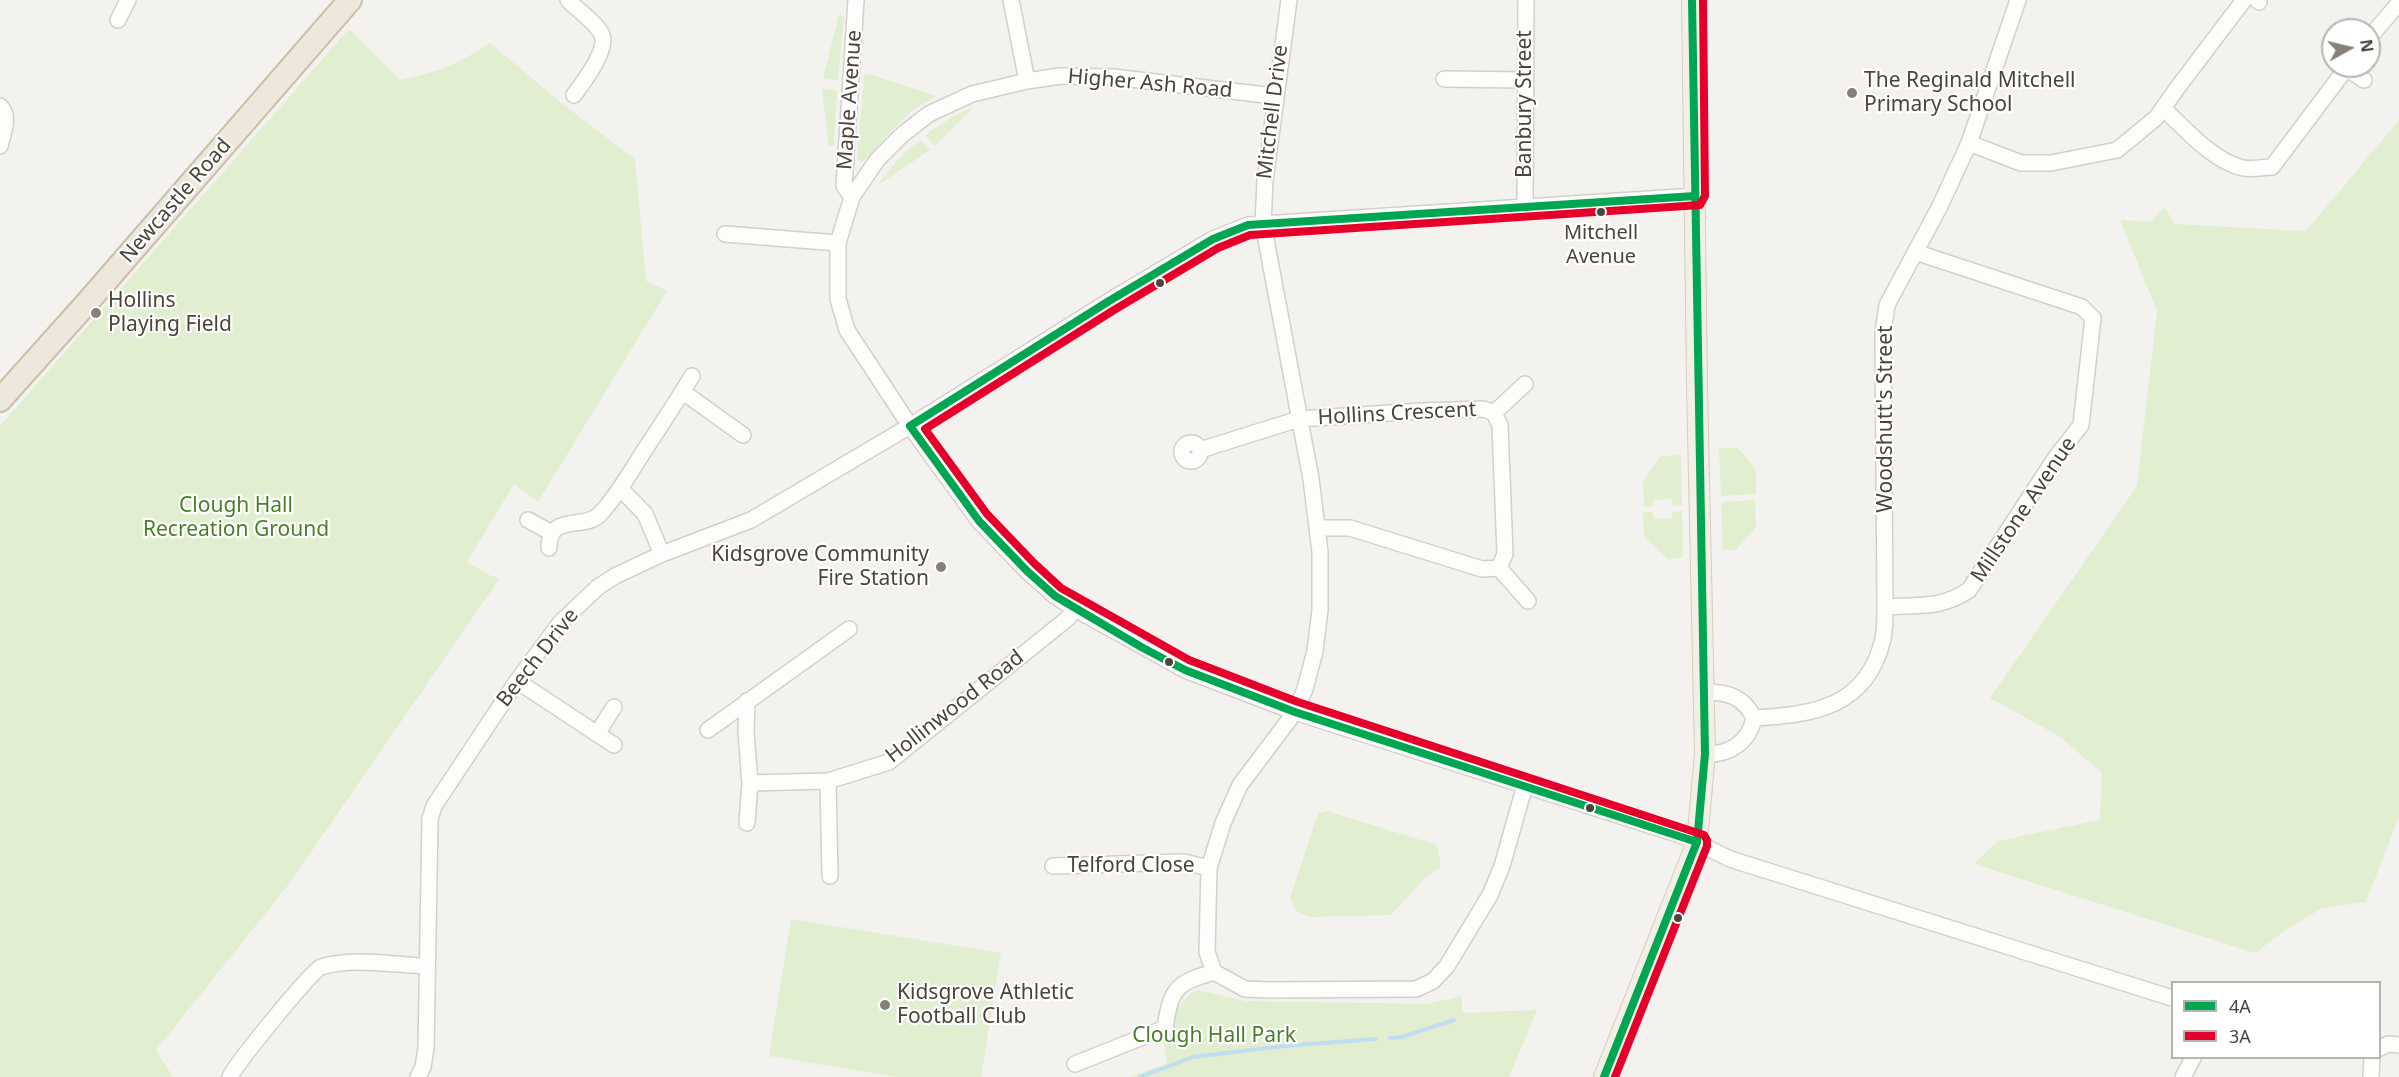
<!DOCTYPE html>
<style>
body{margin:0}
#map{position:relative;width:2399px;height:1077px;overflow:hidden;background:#f4f2ee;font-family:"Noto Sans",sans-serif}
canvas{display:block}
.legend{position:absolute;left:2171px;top:981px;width:210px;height:78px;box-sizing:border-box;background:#fff;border:2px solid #b7b4b0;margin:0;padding:8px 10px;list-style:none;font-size:18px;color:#4b4439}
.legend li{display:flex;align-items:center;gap:12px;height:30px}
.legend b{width:30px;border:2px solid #b7b4b0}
.north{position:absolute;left:2321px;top:18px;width:60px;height:60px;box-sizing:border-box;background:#fff;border:2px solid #b7b4b0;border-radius:50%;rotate:82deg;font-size:16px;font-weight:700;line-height:24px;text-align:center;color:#4b4439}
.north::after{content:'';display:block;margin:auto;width:21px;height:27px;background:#868178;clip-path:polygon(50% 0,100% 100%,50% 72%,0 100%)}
</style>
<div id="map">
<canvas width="2399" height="1077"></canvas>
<ul class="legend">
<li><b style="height:8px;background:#00a651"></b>4A</li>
<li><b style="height:8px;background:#e4002b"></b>3A</li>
</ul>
<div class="north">N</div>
</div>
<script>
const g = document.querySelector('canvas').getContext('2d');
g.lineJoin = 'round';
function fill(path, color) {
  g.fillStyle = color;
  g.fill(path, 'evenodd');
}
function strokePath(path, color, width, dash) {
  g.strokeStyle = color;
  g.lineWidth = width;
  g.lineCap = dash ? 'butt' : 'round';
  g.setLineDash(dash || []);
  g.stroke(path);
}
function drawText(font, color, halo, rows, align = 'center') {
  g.font = font + ' "Noto Sans",sans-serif';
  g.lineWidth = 4.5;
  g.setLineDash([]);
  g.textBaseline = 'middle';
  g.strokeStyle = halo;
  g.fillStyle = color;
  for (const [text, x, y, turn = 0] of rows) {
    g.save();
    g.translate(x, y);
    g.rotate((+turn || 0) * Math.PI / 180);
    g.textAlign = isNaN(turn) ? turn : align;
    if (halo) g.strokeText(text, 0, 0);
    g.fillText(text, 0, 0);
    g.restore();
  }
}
const green = new Path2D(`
 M 839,15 L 844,16 L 838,80 L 823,79 Z
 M 349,29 L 400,80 C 434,74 462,62 490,43 L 560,102 L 635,159 L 646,281 L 667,291 L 538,502 L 514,484 L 467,562 L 489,575 L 500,578 L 289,884 L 156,1050 L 173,1077 L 0,1077 L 0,426 Z
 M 869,74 L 936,96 L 911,111 L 862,162 L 857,159 L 864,75 Z
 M 822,89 L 837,90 L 834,145 L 829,146 Z
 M 976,105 L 935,146 L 925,135 L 949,119 Z
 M 2399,120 L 2399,817 L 2366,902 L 2322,908 L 2284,931 L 2255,953 L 1974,864 L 1998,841 L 2100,820 L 2102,773 L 2059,736 L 1990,698 L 2137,486 L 2157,311 L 2120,220 L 2151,222 L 2165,207 L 2174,224 L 2306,231 Z
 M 920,140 L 930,150 L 875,187 L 903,154 Z
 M 1719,448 L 1738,448 L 1756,470 L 1756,494 L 1721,496 Z
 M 1681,455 L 1682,505 L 1673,506 L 1671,499 L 1653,500 L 1652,507 L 1644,507 L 1643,481 L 1661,456 Z
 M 1755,500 L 1756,527 L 1736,550 L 1723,550 L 1721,502 Z
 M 1682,511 L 1683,557 L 1668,559 L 1644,536 L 1643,512 L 1652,512 L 1654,519 L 1672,518 L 1672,512 Z
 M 1327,811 L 1437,845 L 1441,867 L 1424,879 L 1391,915 L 1309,917 L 1296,911 L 1290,898 L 1318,813 Z
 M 791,919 L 1001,953 L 981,1077 L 896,1077 L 769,1056 Z
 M 1197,990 L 1246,1001 L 1427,1004 L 1461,996 L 1463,1013 L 1537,1010 L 1509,1077 L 1131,1077 L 1167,1063 L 1163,1039 L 1171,1035 C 1176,1016 1178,1000 1197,990 Z`);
const stream = new Path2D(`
 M 1390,1038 L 1402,1037 L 1454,1020
 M 1140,1077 L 1193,1057 L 1284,1046 L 1376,1039`);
const minor = new Path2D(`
 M 568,0 C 578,11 596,22 602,35 C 608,50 583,83 574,95
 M 1011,0 L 1027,81
 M 1289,0 L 1265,181 L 1263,224 L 1311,479 L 1320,552 L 1320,610 L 1315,651 L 1305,689 L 1295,712 L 1240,785 L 1223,823 L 1209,868 L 1207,952 L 1214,972 L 1245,989 L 1269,990 L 1416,989 L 1433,981 L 1447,966 L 1490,895 L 1502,866 L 1525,785
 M 2257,0 L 2259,2
 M 118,20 L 128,0
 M 2369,38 L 2399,3
 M 2346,68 L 2364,80
 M 1444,79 L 1525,80
 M 1274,96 L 1113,77 L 1060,76 L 1027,81 L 972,94 L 929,114 L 903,134 L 877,160 L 852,197 L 838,243 L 838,299 L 847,330 L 910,426 L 979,521 L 1027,571 L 1055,596 L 1075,609 L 1185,670 L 1295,712 L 1686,837 L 1730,859 L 2172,998
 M 0,106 C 11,116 3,133 0,146
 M 2163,108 C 2184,128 2214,162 2243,168 C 2252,170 2263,167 2272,167 L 2348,66
 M 1969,143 L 2021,163 L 2051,163 L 2117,150 L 2156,118 L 2178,87 L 2244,0
 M 852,197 L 844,186 L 856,0
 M 1525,208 L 1526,0
 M 725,234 L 838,243
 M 683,392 L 743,435
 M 1494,413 L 1525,384
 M1182 452a9 9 0 1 1 18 0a9 9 0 1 1-18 0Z
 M 1200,450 L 1299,419 L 1421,411 L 1484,409 L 1494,413 L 1500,425 L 1505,554 L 1499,568 L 1482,569 L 1350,528 L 1318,528
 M 620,488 L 645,514 L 662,554
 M 528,520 L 552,533
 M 549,548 C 549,512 584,531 600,514 C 616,497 629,475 642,454 C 659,428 676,403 692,376
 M 1499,568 L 1528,601
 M 1885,607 C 1919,604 1939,610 1969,590 L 2056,457 L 2081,425 L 2093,318 L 2082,307 L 1915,252
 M 517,681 L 614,745
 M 1706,692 C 1728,692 1744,697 1754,718 C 1814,715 1867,707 1883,639 C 1885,629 1885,617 1885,607 L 1883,333 L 1887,305 L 1940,206 L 1969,143 L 2018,0
 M 747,701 L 746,732 L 750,783 L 747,823
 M 708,730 L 849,629
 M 597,734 L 614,707
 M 1705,754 C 1730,755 1749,742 1754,718
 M 828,781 L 830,876
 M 750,783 L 828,781 L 889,762 L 1067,619 L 1075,609
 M 1053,866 L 1184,862 L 1209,868
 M 2380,1048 L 2388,1044 L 2399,1045
 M 1075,1064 L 1165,1028 C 1171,987 1177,983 1214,972
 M 230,1077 C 235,1065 312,970 321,967 C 353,957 393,965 427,966
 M 418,1077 L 423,1067 L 426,1048 L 430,819 L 434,806 L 517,681 L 560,623 L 598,587 L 615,576 L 662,554 L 751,520 L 910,426 L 1109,301 L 1213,239 L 1248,225 L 1695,196
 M 2183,1077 L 2193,1058
 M 2371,1077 L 2372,1058`);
const major = new Path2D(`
 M 1604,1077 L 1697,842 L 1705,754 L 1697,385 L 1692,0`);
const highway = new Path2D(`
 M 0,400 L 86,304 L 350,0`);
const bus1 = new Path2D(`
 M 1695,196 L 1248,225 L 1213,239 L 1109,301 L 910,426 L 979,521 L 1027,571 L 1055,596 L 1143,648 L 1185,670 L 1295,712 L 1697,842
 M 1604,1077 L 1697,842 L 1705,754 L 1692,0`);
const bus2 = new Path2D(`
 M 1615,1077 L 1707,846 L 1707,840 L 1704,835 L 1298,702 L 1189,660 L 1061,588 L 1034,563 L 987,514 L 925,429 L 1114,310 L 1218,248 L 1250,235 L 1700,205 L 1705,196 L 1703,0`);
const markers = [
 [1852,93,6,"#868178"],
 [1601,212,5,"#4b4439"],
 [1160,283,5,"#4b4439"],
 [96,313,6,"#868178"],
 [941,567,6,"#868178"],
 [1169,662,5,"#4b4439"],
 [1590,808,5,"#4b4439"],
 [1678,918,5,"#4b4439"],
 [885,1005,6,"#868178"]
];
const busNames = [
 ["Mitchell",1601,233],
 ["Avenue",1601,257]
];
const poiNames = [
 ["The Reginald Mitchell",1864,81],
 ["Primary School",1864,105],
 ["Hollins",108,301],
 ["Playing Field",108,325],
 ["Kidsgrove Community",929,555,"right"],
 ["Fire Station",929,579,"right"],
 ["Kidsgrove Athletic",897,993],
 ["Football Club",897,1017]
];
const streetNames = [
 ["Higher Ash Road",1150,84,5],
 ["Maple Avenue",850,100,-86],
 ["Banbury Street",1525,104,-90],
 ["Mitchell Drive",1273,112,-83],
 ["Newcastle Road",176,201,-49],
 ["Hollins Crescent",1397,414,-3],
 ["Woodshutt's Street",1886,419,-90],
 ["Millstone Avenue",2024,510,-56],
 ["Beech Drive",538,658,-52],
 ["Hollinwood Road",955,707,-38],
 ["Telford Close",1131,866]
];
const parkNames = [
 ["Clough Hall",236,506],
 ["Recreation Ground",236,530],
 ["Clough Hall Park",1214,1036]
];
fill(green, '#e1eecf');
strokePath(stream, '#c0ddf1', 4);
strokePath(minor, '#d2d0cb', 18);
strokePath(major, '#d6cebb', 22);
strokePath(highway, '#ccbfa9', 26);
strokePath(minor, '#fdfdfc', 15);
strokePath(major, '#f2efe6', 20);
strokePath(highway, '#ede8db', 22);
strokePath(bus1, '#00a651', 8);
strokePath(bus2, '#e4002b', 8);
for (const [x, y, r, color] of markers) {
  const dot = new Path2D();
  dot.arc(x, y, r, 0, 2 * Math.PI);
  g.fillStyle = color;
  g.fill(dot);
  strokePath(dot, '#fff', 2);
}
drawText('20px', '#4b4439', '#fff', busNames);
drawText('21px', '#4b4439', '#fff', poiNames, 'left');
drawText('21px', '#4b4439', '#fff', streetNames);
drawText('21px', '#4a7f2a', '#fff', parkNames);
</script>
